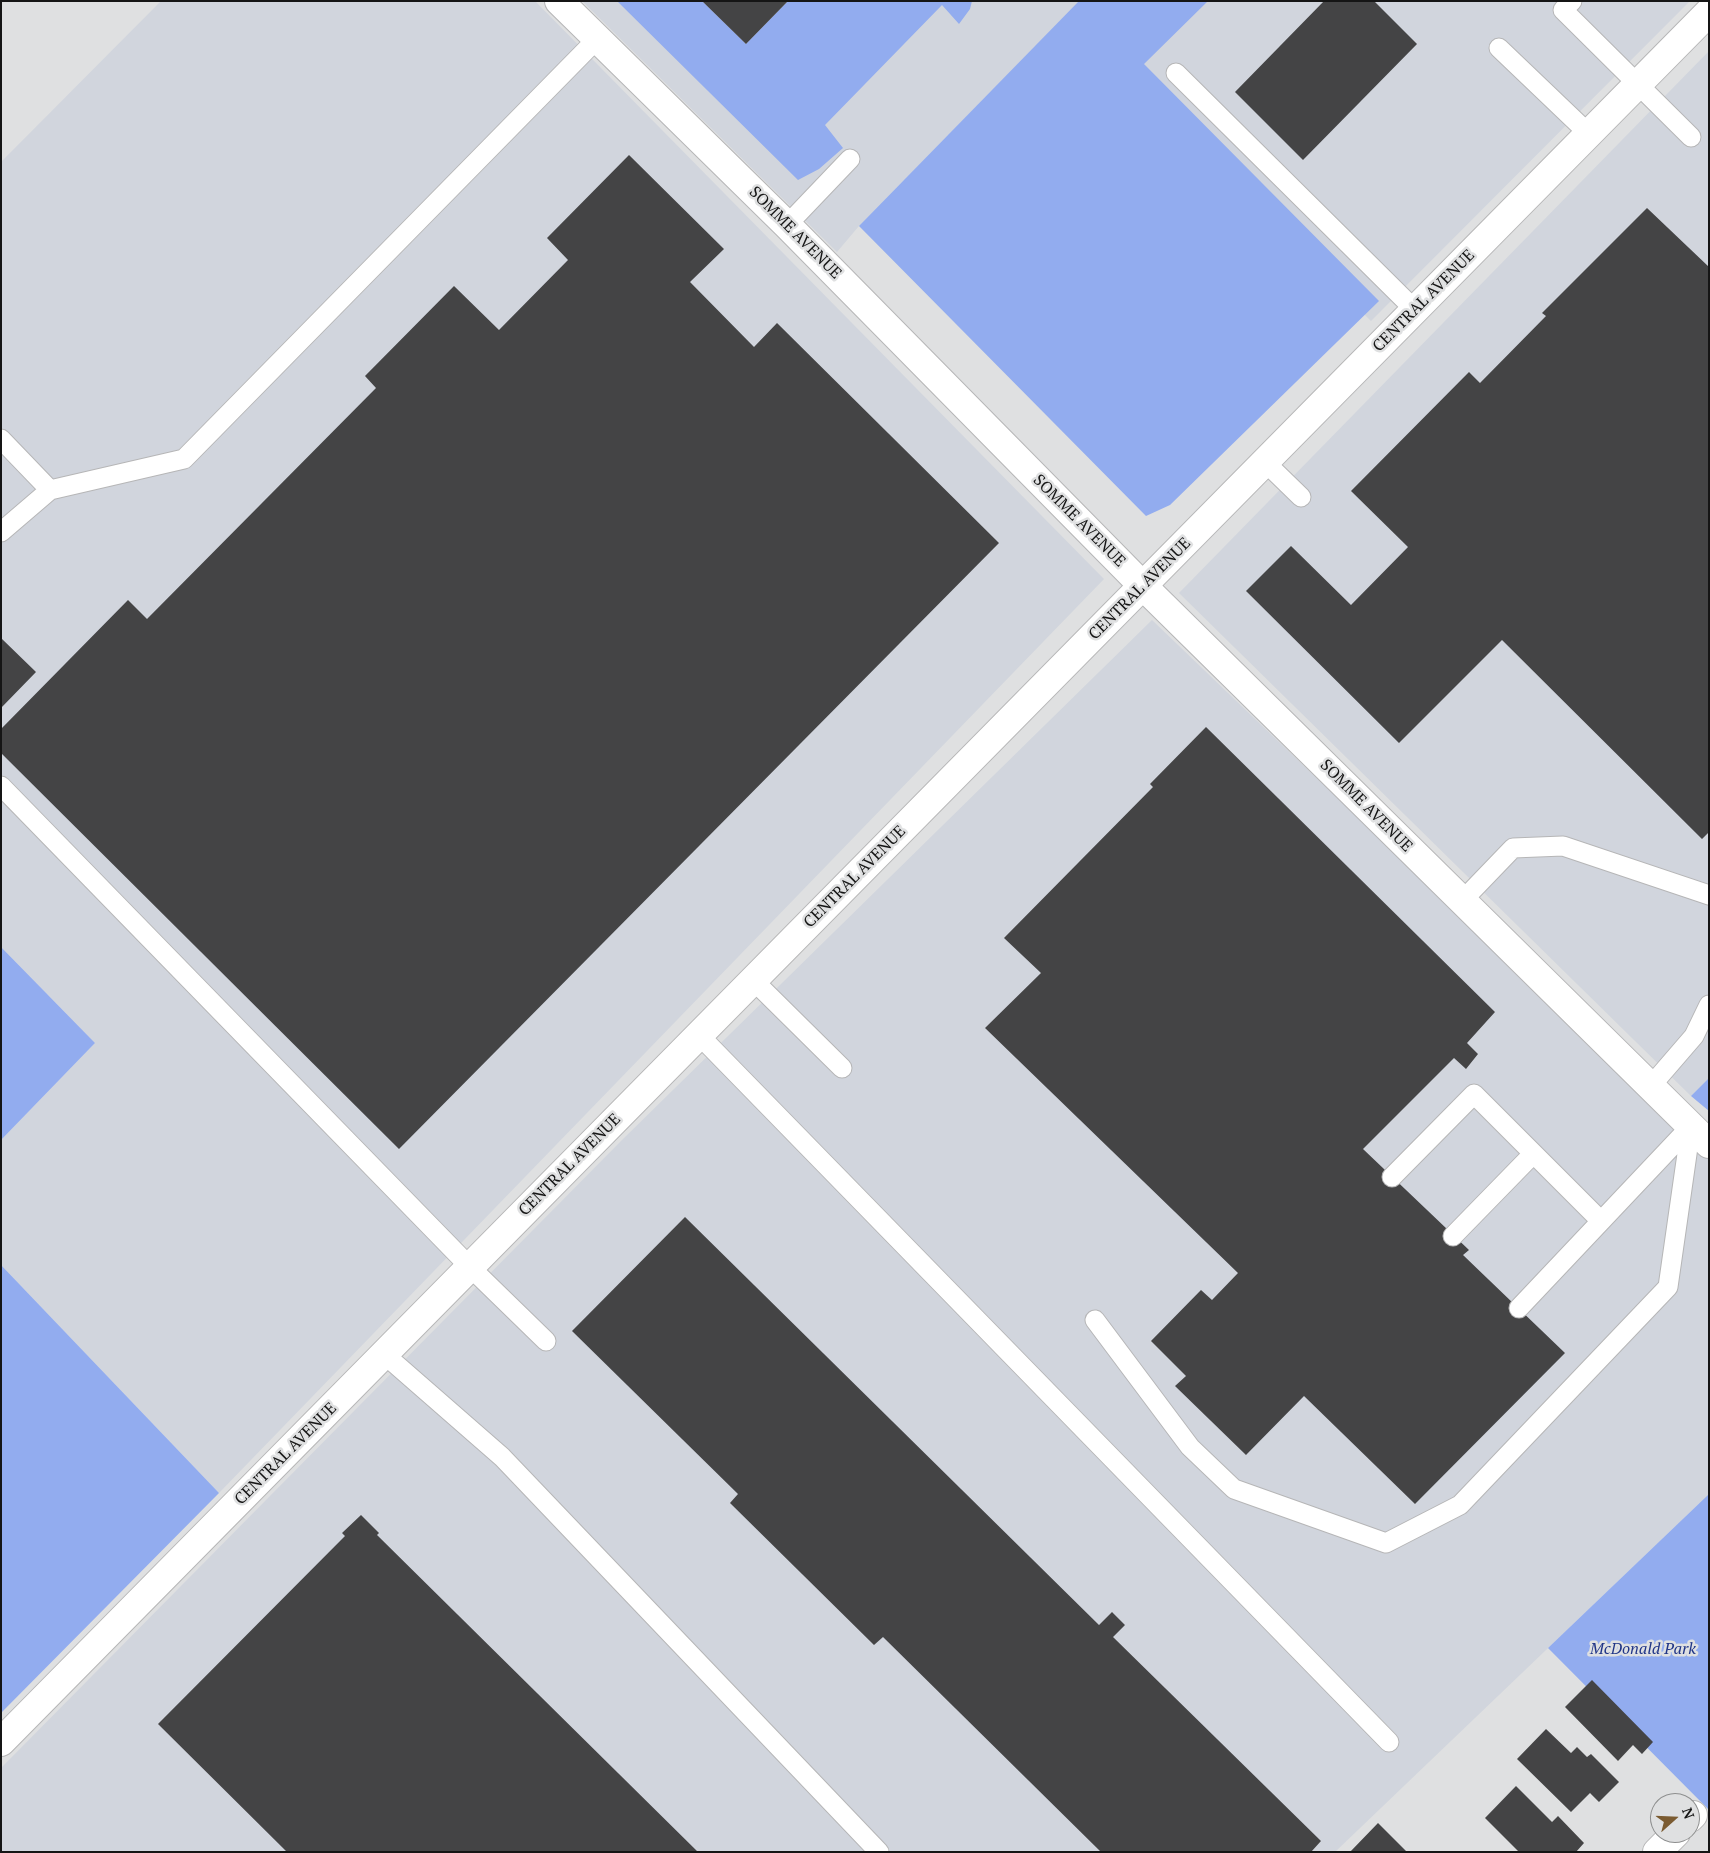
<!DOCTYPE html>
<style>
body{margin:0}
#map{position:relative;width:1710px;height:1853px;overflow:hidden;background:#dfe0e1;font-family:"PT Serif",serif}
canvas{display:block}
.frame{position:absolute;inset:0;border:2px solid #151515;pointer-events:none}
.north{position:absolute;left:1650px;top:1793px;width:50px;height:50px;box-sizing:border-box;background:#dfe0e1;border:1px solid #8e8f8f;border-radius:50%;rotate:70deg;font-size:14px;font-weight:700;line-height:20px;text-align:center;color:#151515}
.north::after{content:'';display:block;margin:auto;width:18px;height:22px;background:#7b5b31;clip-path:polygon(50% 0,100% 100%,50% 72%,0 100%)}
</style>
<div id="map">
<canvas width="1710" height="1853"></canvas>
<div class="frame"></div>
<div class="north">N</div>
</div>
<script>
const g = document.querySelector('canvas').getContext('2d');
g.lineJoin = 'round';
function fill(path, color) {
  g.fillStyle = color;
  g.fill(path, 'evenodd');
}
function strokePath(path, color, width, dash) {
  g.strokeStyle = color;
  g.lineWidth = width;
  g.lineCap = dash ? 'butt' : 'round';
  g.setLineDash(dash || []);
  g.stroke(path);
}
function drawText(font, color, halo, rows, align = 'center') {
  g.font = font + ' "PT Serif",serif';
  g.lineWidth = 5;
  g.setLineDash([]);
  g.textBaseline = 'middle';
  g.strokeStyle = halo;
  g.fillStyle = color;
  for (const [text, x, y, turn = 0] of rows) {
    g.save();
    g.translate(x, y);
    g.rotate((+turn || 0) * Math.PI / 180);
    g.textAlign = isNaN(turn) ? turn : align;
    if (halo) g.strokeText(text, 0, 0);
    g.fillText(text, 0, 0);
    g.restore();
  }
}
const built = new Path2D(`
 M 161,1 L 535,1 L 1104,579 L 219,1493 L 1,1265 L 1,1140 L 95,1043 L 1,947 L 1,162 Z
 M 582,1 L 1690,1 L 1371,321 L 1065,16 L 859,226 L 837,252 Z
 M 1709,51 L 1709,1078 L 1691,1096 L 1179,593 Z
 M 1152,620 L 1709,1155 L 1709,1494 L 1335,1852 L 1,1852 L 1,1768 L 622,1140 Z`);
const green = new Path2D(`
 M 617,1 L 702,1 L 746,44 L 788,1 L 972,1 L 970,9 L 959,24 L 942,5 L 825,125 L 843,148 L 819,169 L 798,180 Z
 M 1079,1 L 1208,1 L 1144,64 L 1379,301 L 1170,505 L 1146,516 L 859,226 Z
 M 1,947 L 95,1043 L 1,1140 Z
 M 1709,1078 L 1709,1111 L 1691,1096 Z
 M 1,1265 L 219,1493 L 1,1713 Z
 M 1709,1494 L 1709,1810 L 1548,1648 Z`);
const building = new Path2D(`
 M 702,1 L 788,1 L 746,44 Z
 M 1324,1 L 1374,1 L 1417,44 L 1303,160 L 1235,92 Z
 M 629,155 L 724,249 L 690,282 L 754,347 L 777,323 L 999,543 L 399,1149 L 1,753 L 1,729 L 128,600 L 147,619 L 376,388 L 365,376 L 454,286 L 499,330 L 568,260 L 547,238 Z
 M 1647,208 L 1709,267 L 1709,832 L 1702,839 L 1502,640 L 1399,743 L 1246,591 L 1291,546 L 1351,605 L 1408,547 L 1351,491 L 1469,372 L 1480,383 L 1546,316 L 1542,313 Z
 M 1,638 L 36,672 L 1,708 Z
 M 1206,727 L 1495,1012 L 1467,1043 L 1478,1054 L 1466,1069 L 1454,1058 L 1363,1149 L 1469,1250 L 1463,1255 L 1565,1353 L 1415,1504 L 1304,1396 L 1246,1455 L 1175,1386 L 1186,1376 L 1151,1341 L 1201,1290 L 1212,1300 L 1238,1273 L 985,1028 L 1041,973 L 1004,938 L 1153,787 L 1150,784 Z
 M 685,1217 L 1099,1625 L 1112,1612 L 1125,1625 L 1113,1637 L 1321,1841 L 1311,1852 L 1101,1852 L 883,1637 L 874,1645 L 730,1503 L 738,1494 L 572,1331 Z
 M 361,1515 L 379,1533 L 377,1535 L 698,1852 L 287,1852 L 158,1724 L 345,1536 L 342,1533 Z
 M 1592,1680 L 1653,1742 L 1642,1754 L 1633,1745 L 1618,1761 L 1565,1707 Z
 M 1546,1729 L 1571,1753 L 1577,1747 L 1587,1757 L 1591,1754 L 1619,1782 L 1599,1802 L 1590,1793 L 1571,1812 L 1517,1759 Z
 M 1516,1786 L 1552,1822 L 1558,1816 L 1584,1843 L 1576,1852 L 1519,1852 L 1485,1818 Z
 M 1378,1823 L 1407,1852 L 1350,1852 Z`);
const lane = new Path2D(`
 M 1572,1 L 1563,10 L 1691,137
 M 1499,48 L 1589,134
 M 1176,73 L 1415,310
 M 787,225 L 850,159
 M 1,439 L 50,490
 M 1265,462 L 1301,497
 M 1,532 L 50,490 L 184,459 L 597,39
 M 1,786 L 470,1267 L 546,1341
 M 1462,901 L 1513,848 L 1563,846 L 1709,895
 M 753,980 L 842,1068
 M 699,1035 L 1389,1742
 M 1650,1087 L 1694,1036 L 1709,1005
 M 1392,1177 L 1474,1094 L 1601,1221
 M 1453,1236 L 1533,1154
 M 1519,1308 L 1691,1126
 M 1095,1320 L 1190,1447 L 1234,1489 L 1386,1543 L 1460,1505 L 1668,1287 L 1691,1126
 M 384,1354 L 502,1457 L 879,1852`);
const street = new Path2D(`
 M 559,1 L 787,225 L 1143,586 L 1709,1144
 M 1690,1818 L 1693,1815
 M 1657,1852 L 1676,1833`);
const secondary = new Path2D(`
 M 1,1742 L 1709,12`);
const streetNames = [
 ["SOMME AVENUE",795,233,45],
 ["CENTRAL AVENUE",1424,301,-45],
 ["SOMME AVENUE",1079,521,45],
 ["CENTRAL AVENUE",1140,589,-45],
 ["SOMME AVENUE",1366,806,45],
 ["CENTRAL AVENUE",855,877,-45],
 ["CENTRAL AVENUE",570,1165,-45],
 ["CENTRAL AVENUE",286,1454,-45]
];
const parkNames = [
 ["McDonald Park",1643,1649]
];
fill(built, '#d1d5dd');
fill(green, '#92acef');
fill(building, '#444445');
strokePath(lane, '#b6b6b7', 21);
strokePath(street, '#b6b6b7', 30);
strokePath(secondary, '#b6b6b7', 30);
strokePath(lane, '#fff', 19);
strokePath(street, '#fff', 28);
strokePath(secondary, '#fff', 28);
drawText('16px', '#151515', '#dfe0e1', streetNames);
drawText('italic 16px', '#203587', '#dfe0e1', parkNames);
</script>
